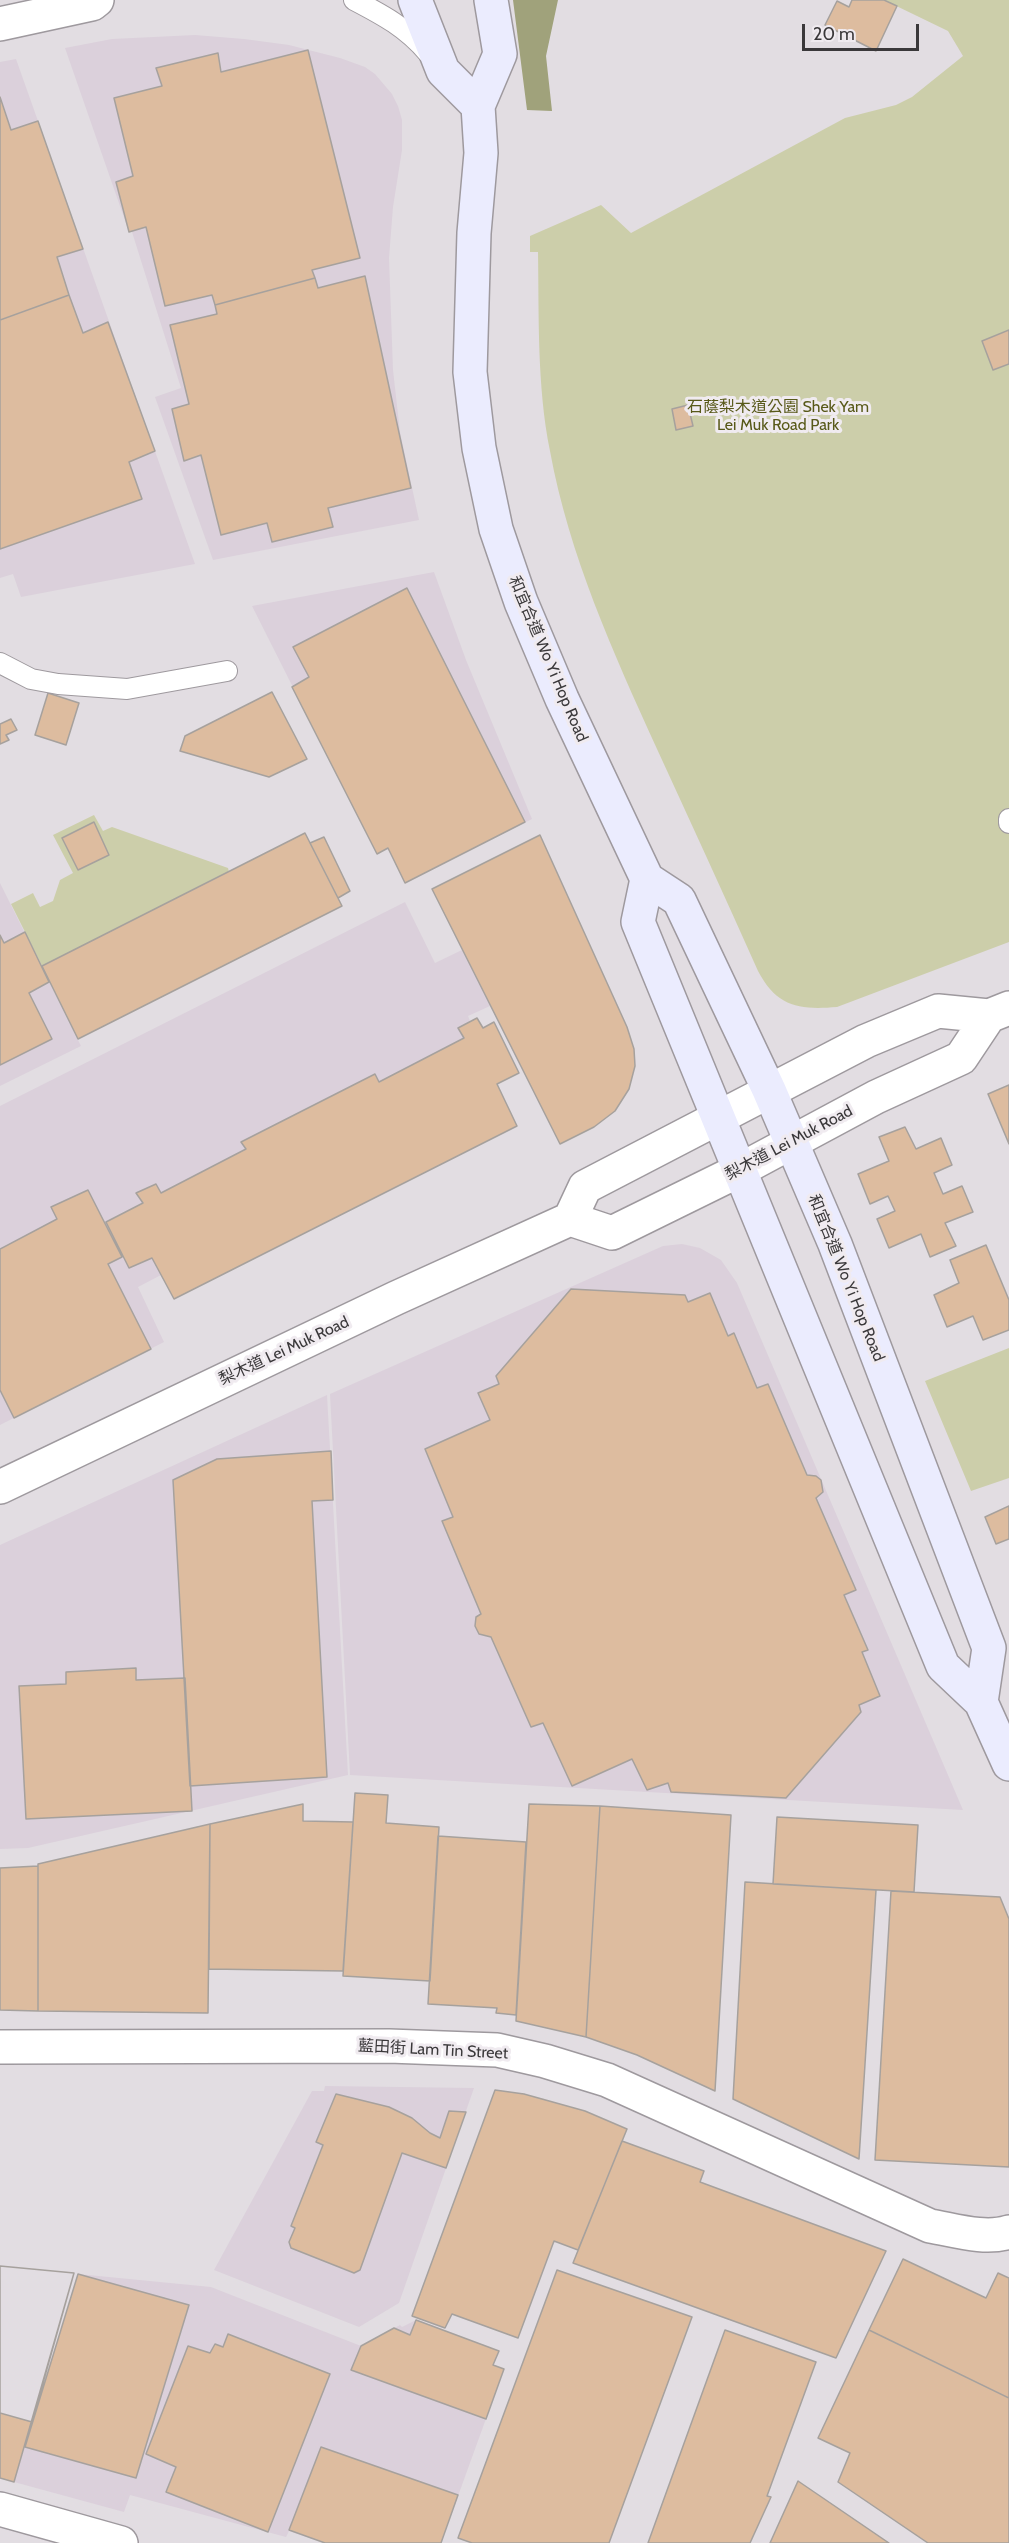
<!DOCTYPE html>
<meta charset="utf-8">
<style>
body{margin:0}
#map{position:relative;width:1009px;height:2543px;overflow:hidden;background:#e2dde2;font-family:Cabin,sans-serif}
canvas{display:block}
.scale{position:absolute;left:802px;top:24px;width:117px;height:27px;box-sizing:border-box;border:3px solid #3a383a;border-top:0;padding-left:8px;font-size:18px;line-height:21px;white-space:nowrap;color:#3a383a;-webkit-text-stroke:4px #f0ebf0;paint-order:stroke}
</style>
<div id="map">
<canvas width="1009" height="2543"></canvas>
<div class="scale">20 m</div>
</div>
<script>
const g = document.querySelector('canvas').getContext('2d');
g.lineJoin = 'round';
function fill(path, color) {
  g.fillStyle = color;
  g.fill(path, 'evenodd');
}
function strokePath(path, color, width, dash) {
  g.strokeStyle = color;
  g.lineWidth = width;
  g.lineCap = dash ? 'butt' : 'round';
  g.setLineDash(dash || []);
  g.stroke(path);
}
function drawText(font, color, halo, rows, align = 'center') {
  g.font = font + ' Cabin,"Noto Sans TC",sans-serif';
  g.lineWidth = 6;
  g.setLineDash([]);
  g.textBaseline = 'middle';
  g.strokeStyle = halo;
  g.fillStyle = color;
  for (const [text, x, y, turn = 0] of rows) {
    g.save();
    g.translate(x, y);
    g.rotate((+turn || 0) * Math.PI / 180);
    g.textAlign = isNaN(turn) ? turn : align;
    if (halo) g.strokeText(text, 0, 0);
    g.fillText(text, 0, 0);
    g.restore();
  }
}
const built = new Path2D(`
 M 195,35 L 244,39 L 289,45 L 340,58 L 365,67 L 375,74 L 392,94 L 398,106 L 402,120 L 402,150 L 393,207 L 389,258 L 393,370 L 400,432 L 419,520 L 213,560 L 155,397 L 181,388 L 132,232 L 129,232 L 65,48 L 112,39 Z
 M 16,59 L 195,564 L 21,597 L 13,574 L 0,578 L 0,62 Z
 M 434,572 L 466,660 L 532,819 L 405,883 L 388,849 L 377,854 L 252,606 Z
 M 540,835 L 635,1066 L 629,1089 L 615,1111 L 594,1127 L 560,1144 L 490,1006 L 468,1016 L 470,1021 L 477,1018 L 483,1028 L 494,1022 L 519,1073 L 497,1084 L 517,1126 L 174,1299 L 161,1275 L 138,1287 L 164,1342 L 0,1425 L 0,1106 L 405,902 L 435,963 L 462,950 L 432,889 Z
 M 0,883 L 81,1046 L 0,1086 Z
 M 682,1244 L 700,1248 L 721,1260 L 737,1283 L 963,1810 L 350,1775 L 330,1394 L 663,1246 Z
 M 327,1395 L 348,1775 L 28,1848 L 0,1849 L 0,1545 Z
 M 325,2086 L 474,2088 L 399,2303 L 359,2327 L 214,2270 L 312,2091 L 324,2091 Z
 M 78,2274 L 211,2287 L 361,2346 L 400,2325 L 402,2327 L 416,2320 L 499,2351 L 493,2365 L 504,2369 L 441,2543 L 325,2543 L 289,2531 L 286,2537 L 130,2495 L 124,2512 L 14,2482 Z`);
const green = new Path2D(`
 M 884,0 L 1009,0 L 1009,942 L 837,1007 C 799,1010 777,1007 758,971 C 725,897 691,823 657,749 C 613,652 569,555 550,451 C 537,386 539,318 538,252 L 530,252 L 530,236 L 601,205 L 631,233 L 845,118 L 896,105 L 912,97 L 963,56 L 948,31 Z
 M 94,815 L 103,831 L 112,827 L 228,868 L 229,872 L 42,966 L 11,904 L 33,893 L 40,907 L 53,901 L 60,880 L 73,873 L 53,835 Z
 M 1009,1348 L 1009,1478 L 971,1491 L 925,1381 Z`);
const forest = new Path2D(`
 M 513,0 L 558,0 L 546,56 L 552,111 L 527,110 Z`);
const building = new Path2D(`
 M 852,0 L 884,0 L 897,6 L 876,51 L 825,25 L 837,1 L 849,7 Z
 M 308,50 L 360,258 L 312,270 L 315,278 L 215,305 L 212,295 L 165,306 L 146,227 L 129,232 L 116,182 L 133,176 L 114,98 L 162,86 L 156,68 L 218,53 L 221,72 Z
 M 0,97 L 11,130 L 38,121 L 83,249 L 57,257 L 69,295 L 0,320 Z
 M 365,276 L 411,488 L 328,508 L 333,527 L 272,542 L 267,523 L 221,535 L 201,455 L 184,461 L 172,409 L 189,404 L 170,325 L 217,314 L 215,305 L 315,278 L 318,288 Z
 M 69,295 L 83,333 L 108,322 L 155,451 L 129,462 L 142,499 L 0,549 L 0,320 Z
 M 1009,330 L 1009,364 L 993,370 L 982,341 Z
 M 688,405 L 693,426 L 676,430 L 672,409 Z
 M 407,588 L 525,822 L 405,883 L 388,848 L 377,854 L 292,687 L 309,677 L 293,647 Z
 M 272,692 L 307,759 L 269,777 L 180,751 L 185,736 Z
 M 48,693 L 79,703 L 66,745 L 35,735 Z
 M 11,719 L 17,730 L 6,735 L 9,740 L 0,744 L 0,724 Z
 M 94,822 L 109,855 L 78,870 L 62,838 Z
 M 305,833 L 342,906 L 78,1039 L 42,966 Z
 M 540,835 L 627,1027 L 634,1049 L 635,1066 L 629,1089 L 615,1111 L 594,1127 L 560,1144 L 432,889 Z
 M 324,837 L 350,891 L 338,898 L 310,843 Z
 M 25,932 L 49,982 L 29,993 L 52,1039 L 0,1065 L 0,935 L 4,943 Z
 M 477,1018 L 483,1028 L 494,1022 L 519,1073 L 497,1084 L 517,1126 L 174,1299 L 152,1258 L 129,1268 L 106,1222 L 143,1203 L 136,1193 L 156,1184 L 161,1193 L 246,1149 L 241,1142 L 375,1074 L 379,1082 L 464,1038 L 458,1028 Z
 M 1009,1085 L 1009,1144 L 988,1094 Z
 M 905,1127 L 916,1149 L 941,1138 L 952,1165 L 934,1173 L 943,1194 L 962,1186 L 973,1212 L 945,1223 L 956,1246 L 930,1257 L 921,1234 L 889,1248 L 877,1219 L 895,1211 L 888,1196 L 870,1204 L 858,1174 L 889,1161 L 879,1137 Z
 M 88,1190 L 122,1257 L 108,1264 L 151,1349 L 14,1418 L 0,1390 L 0,1249 L 57,1219 L 51,1207 Z
 M 986,1245 L 1009,1300 L 1009,1330 L 983,1340 L 973,1316 L 947,1327 L 934,1295 L 959,1283 L 950,1260 Z
 M 571,1289 L 685,1295 L 688,1302 L 710,1293 L 728,1336 L 734,1333 L 757,1388 L 768,1384 L 807,1475 L 816,1476 L 821,1480 L 823,1492 L 816,1498 L 856,1590 L 844,1595 L 868,1650 L 862,1652 L 880,1696 L 859,1705 L 861,1712 L 786,1798 L 671,1792 L 668,1783 L 647,1790 L 632,1759 L 572,1786 L 543,1723 L 531,1727 L 491,1637 L 479,1634 L 475,1626 L 476,1617 L 481,1614 L 442,1521 L 453,1517 L 425,1449 L 490,1420 L 478,1393 L 499,1384 L 496,1376 Z
 M 331,1451 L 333,1500 L 312,1501 L 327,1777 L 190,1786 L 173,1480 L 217,1459 Z
 M 1009,1506 L 1009,1539 L 996,1544 L 985,1517 Z
 M 136,1668 L 136,1680 L 185,1678 L 192,1811 L 26,1819 L 19,1686 L 66,1684 L 66,1672 Z
 M 355,1793 L 388,1795 L 386,1823 L 439,1827 L 430,1981 L 343,1976 Z
 M 303,1804 L 303,1821 L 353,1822 L 343,1971 L 209,1969 L 210,1824 Z
 M 529,1804 L 600,1806 L 586,2037 L 516,2021 Z
 M 600,1806 L 731,1815 L 715,2091 L 637,2055 L 586,2037 Z
 M 777,1817 L 918,1825 L 914,1892 L 773,1884 Z
 M 210,1824 L 208,2013 L 38,2011 L 38,1864 Z
 M 438,1836 L 526,1842 L 516,2015 L 496,2013 L 497,2008 L 428,2004 Z
 M 38,1866 L 38,2011 L 0,2010 L 0,1868 Z
 M 745,1882 L 876,1890 L 859,2159 L 733,2099 Z
 M 891,1891 L 1000,1897 L 1009,1919 L 1009,2167 L 875,2160 Z
 M 495,2090 L 524,2094 L 585,2111 L 627,2129 L 578,2250 L 554,2241 L 518,2338 L 452,2314 L 445,2328 L 412,2316 Z
 M 336,2094 L 389,2107 L 412,2118 L 430,2133 L 440,2138 L 449,2111 L 466,2112 L 446,2168 L 402,2153 L 360,2270 L 354,2273 L 291,2248 L 289,2242 L 295,2228 L 291,2226 L 323,2145 L 316,2142 Z
 M 622,2141 L 704,2171 L 700,2182 L 886,2251 L 836,2358 L 573,2263 Z
 M 903,2259 L 986,2298 L 998,2273 L 1009,2278 L 1009,2398 L 869,2330 Z
 M 0,2266 L 74,2273 L 32,2422 L 0,2413 Z
 M 0,2266 L 74,2273 L 14,2482 L 0,2478 Z
 M 557,2270 L 692,2317 L 609,2543 L 472,2543 L 458,2538 Z
 M 78,2274 L 189,2305 L 136,2478 L 25,2447 Z
 M 416,2320 L 499,2351 L 493,2365 L 504,2369 L 486,2419 L 351,2370 L 361,2346 L 394,2328 L 410,2335 Z
 M 725,2330 L 816,2362 L 767,2496 L 771,2497 L 750,2543 L 648,2543 Z
 M 869,2330 L 1009,2398 L 1009,2543 L 928,2543 L 838,2482 L 850,2453 L 818,2438 Z
 M 228,2334 L 330,2374 L 268,2532 L 166,2492 L 176,2467 L 146,2454 L 188,2346 L 210,2353 L 215,2344 L 223,2347 Z
 M 321,2447 L 458,2495 L 441,2543 L 325,2543 L 289,2530 Z
 M 798,2481 L 889,2543 L 770,2543 Z`);
const service = new Path2D(`
 M 354,0 C 383,15 407,28 428,53
 M 0,663 L 31,679 L 58,684 L 127,689 L 227,671
 M 1009,819 L 1009,823`);
const minor = new Path2D(`
 M 0,24 L 92,4 L 97,0
 M 0,2047 L 389,2046 L 497,2050 L 545,2061 L 607,2080 L 930,2226 C 954,2230 985,2240 1009,2232
 M 0,2509 L 121,2543`);
const tertiary = new Path2D(`
 M 570,1219 L 612,1233 L 738,1171 L 876,1097 L 961,1058 L 989,1016
 M 0,1487 L 396,1298 L 570,1219 L 585,1187 L 866,1041 L 938,1011 L 989,1016 L 1009,1008`);
const secondary = new Path2D(`
 M 415,0 L 443,71 L 478,106
 M 491,0 L 500,54 L 478,106 L 481,153 L 474,233 L 470,372 L 479,448 L 496,529 L 521,602 L 562,699 L 647,879 L 679,900 L 769,1090 L 835,1244 L 989,1648 L 981,1702
 M 647,879 L 638,922 L 943,1666 L 981,1702 L 1009,1764`);
const parkNames = [
 ["石蔭梨木道公園 Shek Yam",778,407],
 ["Lei Muk Road Park",778,425]
];
const streetNames = [
 ["和宜合道 Wo Yi Hop Road",548,659,67],
 ["梨木道 Lei Muk Road",789,1143,-28],
 ["和宜合道 Wo Yi Hop Road",846,1278,68],
 ["梨木道 Lei Muk Road",284,1351,-25],
 ["藍田街 Lam Tin Street",433,2050,3]
];
fill(built, '#dbd0db');
fill(green, '#ccceaa');
fill(forest, '#a0a27b');
fill(building, '#ddbc9f');
strokePath(building, '#a6a19d', 1.5);
strokePath(service, '#9e999e', 22);
strokePath(minor, '#9e999e', 36);
strokePath(tertiary, '#9e999e', 36);
strokePath(secondary, '#9e999e', 36);
strokePath(service, '#fff', 20);
strokePath(minor, '#fff', 33);
strokePath(tertiary, '#fff', 33);
strokePath(secondary, '#ebecfe', 33);
drawText('16px', '#585919', '#f0ebf0', parkNames);
drawText('16px', '#3a383a', '#f0ebf0', streetNames);
</script>
